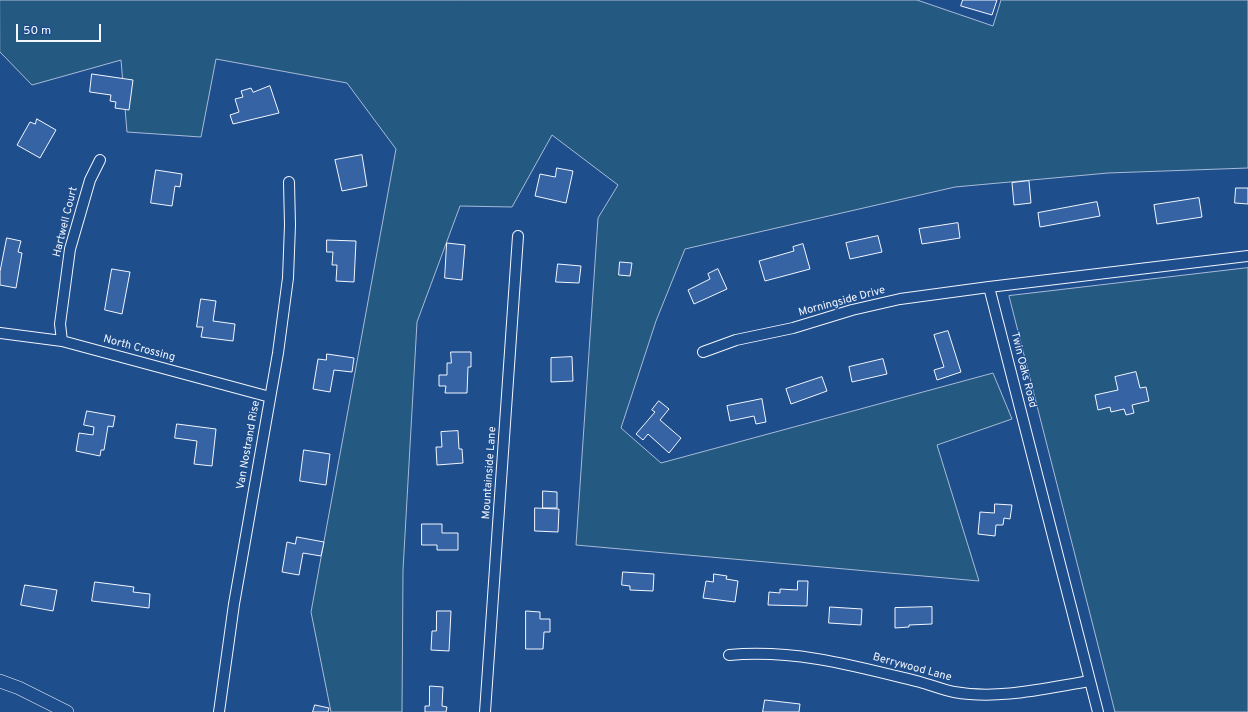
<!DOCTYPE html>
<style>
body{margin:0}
#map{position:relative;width:1248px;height:712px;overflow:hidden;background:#1f4e8c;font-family:Overpass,sans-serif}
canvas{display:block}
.scale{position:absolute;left:16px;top:24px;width:85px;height:18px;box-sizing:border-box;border:2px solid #f2f6ff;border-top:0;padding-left:5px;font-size:12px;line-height:14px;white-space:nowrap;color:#f2f6ff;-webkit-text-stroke:3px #1f4e8c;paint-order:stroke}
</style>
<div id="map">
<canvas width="1248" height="712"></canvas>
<div class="scale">50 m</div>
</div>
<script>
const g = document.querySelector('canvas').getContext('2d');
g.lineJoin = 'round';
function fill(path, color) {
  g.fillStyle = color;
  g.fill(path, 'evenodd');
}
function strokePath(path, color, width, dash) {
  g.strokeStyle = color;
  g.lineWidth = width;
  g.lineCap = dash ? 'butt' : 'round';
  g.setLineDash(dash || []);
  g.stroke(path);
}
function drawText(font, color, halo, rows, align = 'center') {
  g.font = font + ' Overpass,sans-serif';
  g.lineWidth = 3;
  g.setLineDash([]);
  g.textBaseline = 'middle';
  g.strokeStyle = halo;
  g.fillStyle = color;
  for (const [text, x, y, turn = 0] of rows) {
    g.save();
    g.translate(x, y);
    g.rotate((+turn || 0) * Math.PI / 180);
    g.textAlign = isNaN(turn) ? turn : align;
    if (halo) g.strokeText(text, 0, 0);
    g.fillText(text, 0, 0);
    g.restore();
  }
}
const green = new Path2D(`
 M 0,0 L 917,0 L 993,26 L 1001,0 L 1248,0 L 1248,168 L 1108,173 L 955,187 L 685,249 L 656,321 L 621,428 L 661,463 L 993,373 L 1012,419 L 937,445 L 979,581 L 576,545 L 598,218 L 618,185 L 552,135 L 512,207 L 460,206 L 417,322 L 403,570 L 402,712 L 331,712 L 311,612 L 396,149 L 347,83 L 216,59 L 201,137 L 127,132 L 121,60 L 32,85 L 0,52 Z
 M 1248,268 L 1248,712 L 1115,712 L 1009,296 Z`);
const building = new Path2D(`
 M 963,0 L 997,0 L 992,15 L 961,6 Z
 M 92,74 L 133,80 L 129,110 L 115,108 L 116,102 L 110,101 L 111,95 L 90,92 Z
 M 270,86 L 279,113 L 233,124 L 230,115 L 239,112 L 235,99 L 243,97 L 241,91 L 251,88 L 253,92 Z
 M 37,119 L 56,130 L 40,158 L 17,145 L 30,122 L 35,124 Z
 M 362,155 L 367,186 L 342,191 L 335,160 Z
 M 557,168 L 573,171 L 566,203 L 535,196 L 540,174 L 555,177 Z
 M 156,170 L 182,174 L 180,187 L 175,186 L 172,206 L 151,203 Z
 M 1029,181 L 1031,203 L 1014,205 L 1012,183 Z
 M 1236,188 L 1248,188 L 1248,204 L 1235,203 Z
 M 1199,198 L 1202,217 L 1157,224 L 1154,205 Z
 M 1097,202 L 1100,216 L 1040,227 L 1038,213 Z
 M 958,223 L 960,238 L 922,244 L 919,229 Z
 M 878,236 L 882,252 L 850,259 L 846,243 Z
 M 7,238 L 21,241 L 18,252 L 22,253 L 16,288 L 0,285 L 0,272 Z
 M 327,240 L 356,241 L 354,282 L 336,281 L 337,265 L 332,265 L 333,252 L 327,252 Z
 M 447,243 L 465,245 L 462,280 L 445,278 Z
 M 803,244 L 810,269 L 765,281 L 759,261 L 794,251 L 793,247 Z
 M 620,262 L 632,263 L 630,276 L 619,275 Z
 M 558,264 L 581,266 L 579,283 L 556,282 Z
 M 112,269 L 130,272 L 122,314 L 105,310 Z
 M 718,269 L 727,289 L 694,304 L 688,290 L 710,279 L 708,274 Z
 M 201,299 L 216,301 L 213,321 L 235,324 L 233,341 L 201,337 L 203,327 L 197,327 Z
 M 948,331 L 961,372 L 937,380 L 934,370 L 944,367 L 934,335 Z
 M 451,352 L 471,352 L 471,367 L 468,367 L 467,393 L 445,393 L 446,386 L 439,386 L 439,375 L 447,375 L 447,363 L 451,363 Z
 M 327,354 L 354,358 L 352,372 L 334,370 L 330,392 L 313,389 L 318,359 L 326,360 Z
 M 572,357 L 573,381 L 551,382 L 551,358 Z
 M 883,359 L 887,374 L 852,382 L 849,367 Z
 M 1136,372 L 1140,388 L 1146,387 L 1149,401 L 1132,405 L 1134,413 L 1126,415 L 1124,409 L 1111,412 L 1110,407 L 1098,410 L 1095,395 L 1118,390 L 1115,377 Z
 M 822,377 L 827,391 L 791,404 L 786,389 Z
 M 762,399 L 766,422 L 756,424 L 754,416 L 730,421 L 727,406 Z
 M 659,401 L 669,409 L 660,420 L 681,438 L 669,453 L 648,434 L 643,440 L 636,434 L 655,412 L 652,410 Z
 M 87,411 L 115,416 L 113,427 L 108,426 L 104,450 L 101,450 L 100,456 L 76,451 L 79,433 L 93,435 L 94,427 L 84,425 Z
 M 177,424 L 216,429 L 212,466 L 194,464 L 197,441 L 175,438 Z
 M 458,431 L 459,449 L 462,449 L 463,463 L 437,465 L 436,447 L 442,447 L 441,432 Z
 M 304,450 L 330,454 L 326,485 L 300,481 Z
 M 543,491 L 557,492 L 557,508 L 543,508 Z
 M 995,504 L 1012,505 L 1010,519 L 1004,518 L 1003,525 L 996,525 L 995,536 L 978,534 L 980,512 L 994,513 Z
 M 535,508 L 559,509 L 558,532 L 535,531 Z
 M 422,524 L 442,524 L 442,533 L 458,533 L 458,550 L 437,550 L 437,545 L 422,545 Z
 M 297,537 L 324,542 L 321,556 L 303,553 L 299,575 L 282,572 L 287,542 L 295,544 Z
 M 623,572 L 654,574 L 653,591 L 630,590 L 630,586 L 622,585 Z
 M 714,574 L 727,576 L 726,579 L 738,581 L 735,602 L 703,598 L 706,581 L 713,582 Z
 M 798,581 L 808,581 L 807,606 L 768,605 L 769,592 L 780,593 L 780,589 L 797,590 Z
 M 95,582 L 134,587 L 133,592 L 150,594 L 149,608 L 92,601 Z
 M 25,585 L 57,590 L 53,611 L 21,605 Z
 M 830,607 L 862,609 L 861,625 L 829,623 Z
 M 932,607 L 932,624 L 909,625 L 909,627 L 895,628 L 895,608 Z
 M 437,611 L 451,611 L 449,651 L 431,650 L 432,631 L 436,631 Z
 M 526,611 L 540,612 L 540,619 L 550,619 L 550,632 L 544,632 L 543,649 L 526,649 Z
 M 430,686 L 443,687 L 442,706 L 447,707 L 446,712 L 425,712 L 425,706 L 429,706 Z
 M 765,700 L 800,704 L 799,712 L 763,712 Z
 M 315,705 L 329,708 L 328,712 L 313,712 Z`);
const minor = new Path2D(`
 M 989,287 L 1098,712
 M 0,333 L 62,341 L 270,397
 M 62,341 L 60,324 L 70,249 L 90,180 L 100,160
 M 703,352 L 736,340 L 793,328 L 852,310 L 900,299 L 989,287 L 1248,256
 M 729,655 C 796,649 855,666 920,682 C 931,685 943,690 954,692 C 999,700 1046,688 1090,681
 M 219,712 L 234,604 L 278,353 L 288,278 L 290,225 L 289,182
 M 485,712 L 518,236`);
const tertiary = new Path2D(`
 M 0,681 L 19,688 L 67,712`);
const streetNames = [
 ["Hartwell Court",66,222,-76],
 ["Morningside Drive",842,302,-15],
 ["North Crossing",139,349,15],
 ["Twin Oaks Road",1023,370,76],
 ["Van Nostrand Rise",249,445,-80],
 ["Mountainside Lane",490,473,-86],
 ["Berrywood Lane",912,668,15]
];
fill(green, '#245a82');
strokePath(green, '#a8bbd7', 1);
fill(building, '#3563a3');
strokePath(building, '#f2f6ff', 1);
strokePath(minor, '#f2f6ff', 12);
strokePath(tertiary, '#f2f6ff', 14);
strokePath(minor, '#1f4e8c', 10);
strokePath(tertiary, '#1f4e8c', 13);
drawText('11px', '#f2f6ff', '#1f4e8c', streetNames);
</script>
